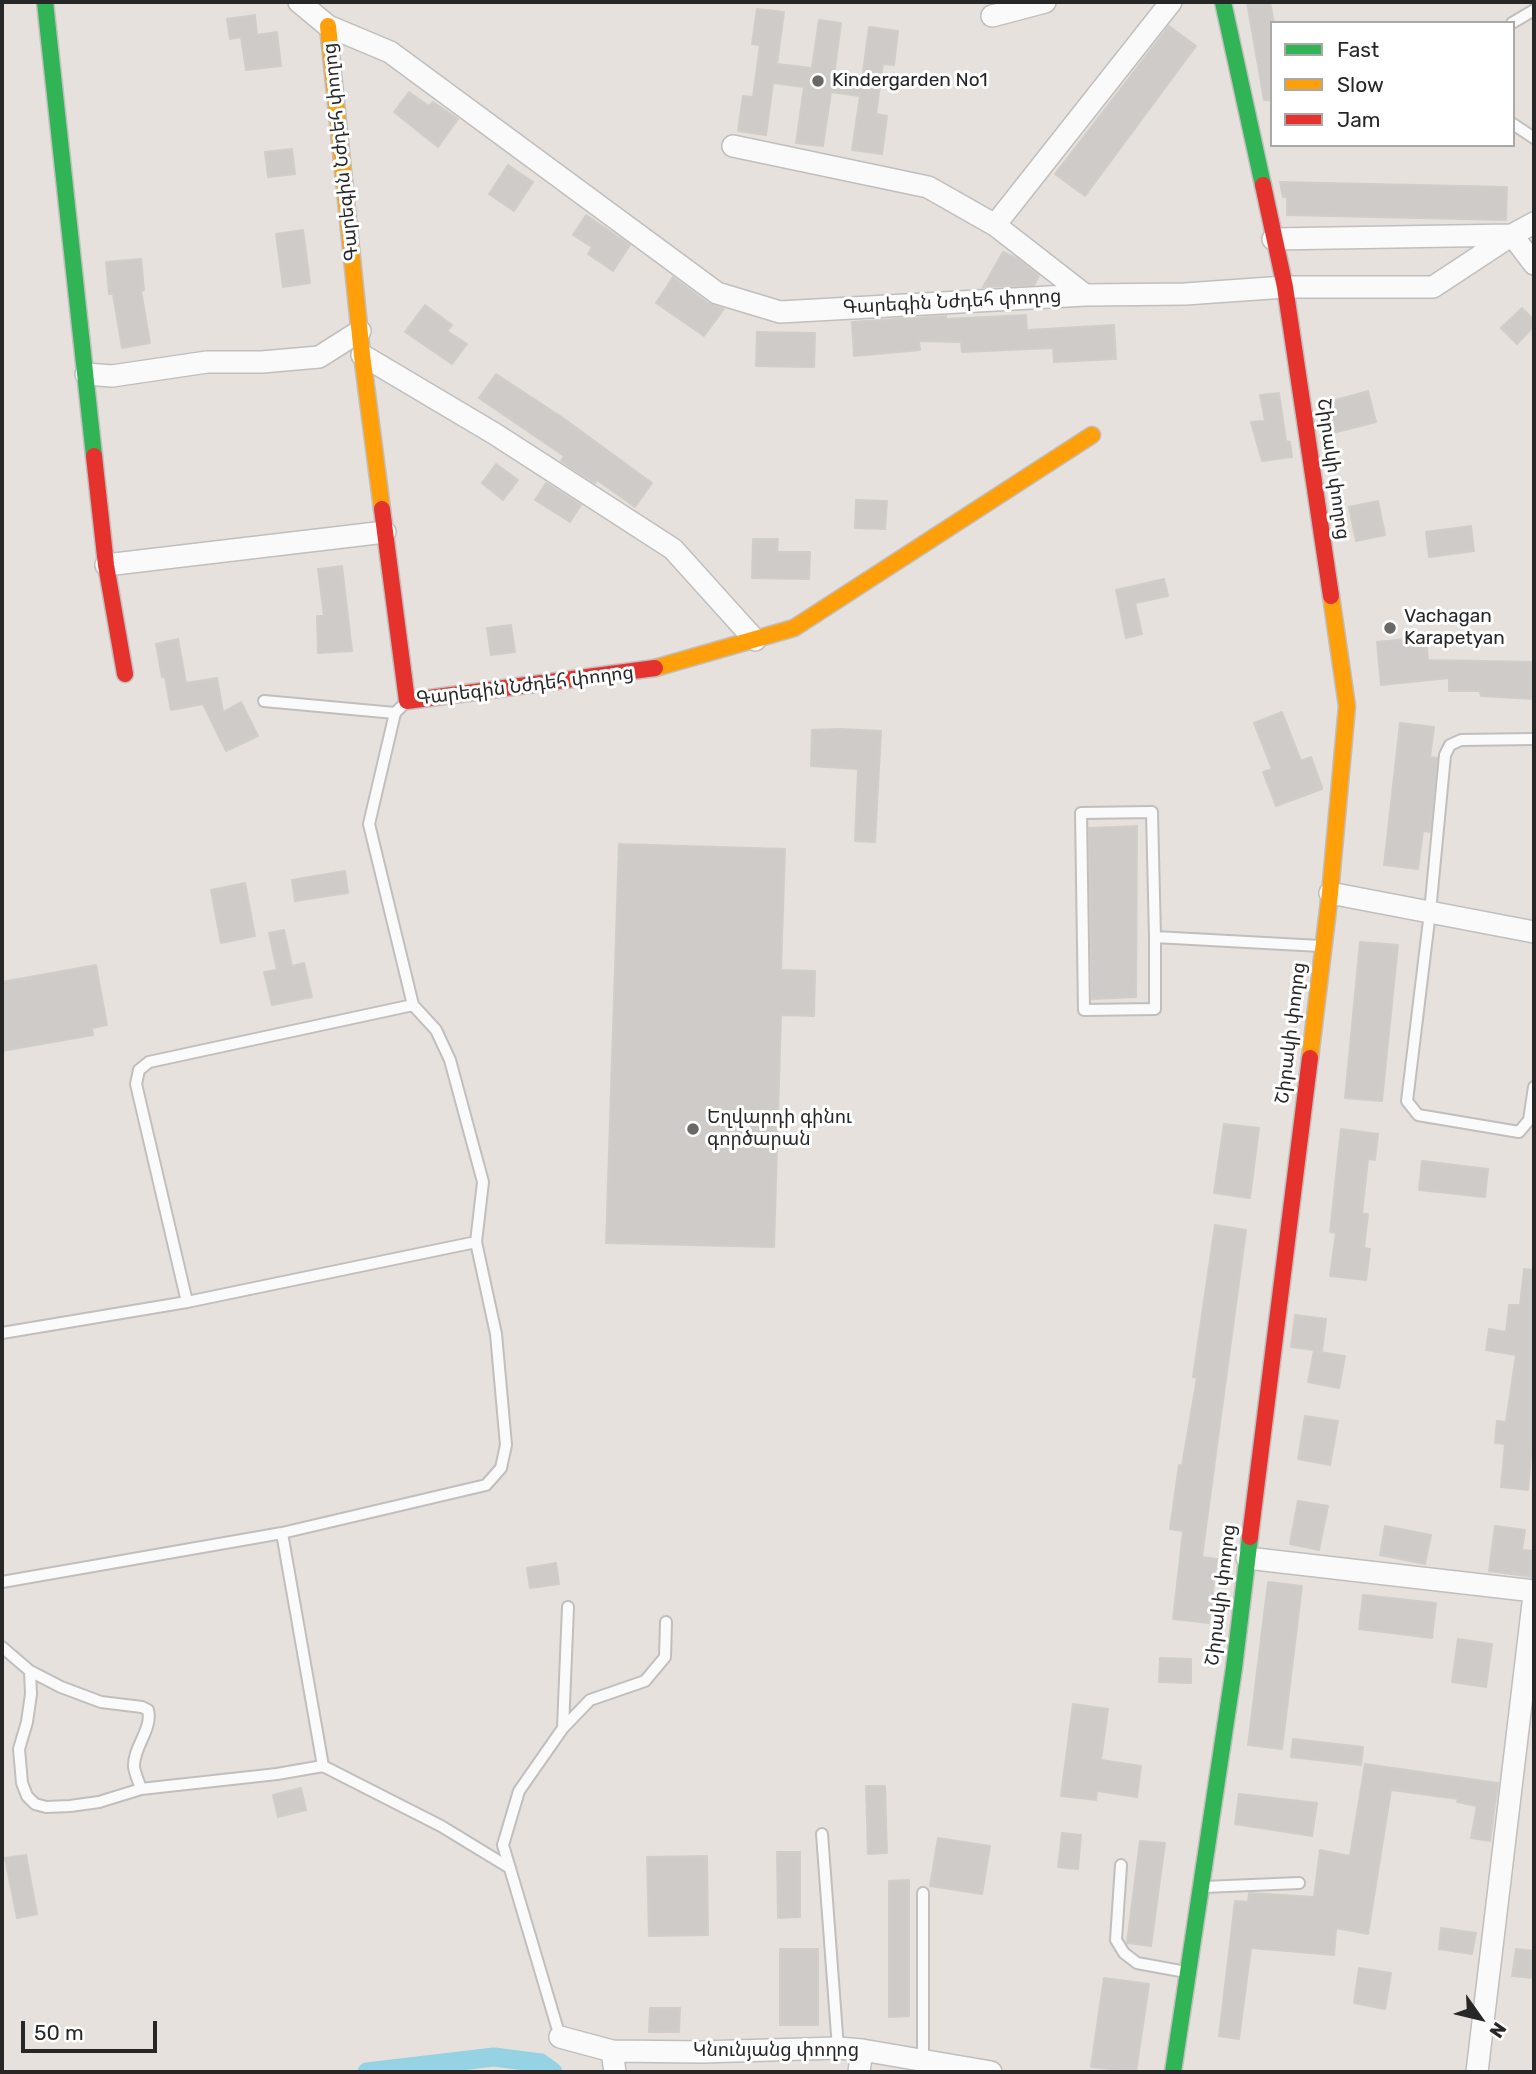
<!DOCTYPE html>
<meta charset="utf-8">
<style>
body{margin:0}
#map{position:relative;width:1536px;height:2074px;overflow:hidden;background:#e6e1dc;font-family:Rubik,sans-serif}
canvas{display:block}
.frame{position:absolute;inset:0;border:4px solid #272727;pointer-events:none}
.legend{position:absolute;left:1270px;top:21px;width:245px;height:126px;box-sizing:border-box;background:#fff;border:2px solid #a9a9a9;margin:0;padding:9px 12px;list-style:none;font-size:21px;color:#272727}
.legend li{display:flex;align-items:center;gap:14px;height:35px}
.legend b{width:35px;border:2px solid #a9a9a9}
.north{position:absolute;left:1445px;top:1983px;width:70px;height:70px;-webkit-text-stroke:5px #fff;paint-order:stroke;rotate:124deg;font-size:19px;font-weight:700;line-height:28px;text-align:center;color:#272727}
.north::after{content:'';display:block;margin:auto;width:24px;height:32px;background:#272727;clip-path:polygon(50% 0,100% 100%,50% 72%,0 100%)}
.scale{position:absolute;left:21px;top:2021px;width:136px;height:32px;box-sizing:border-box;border:4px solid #272727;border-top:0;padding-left:9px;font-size:21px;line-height:24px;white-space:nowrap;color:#272727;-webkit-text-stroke:5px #fff;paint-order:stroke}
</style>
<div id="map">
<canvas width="1536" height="2074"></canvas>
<div class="frame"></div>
<ul class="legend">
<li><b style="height:9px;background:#30b455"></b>Fast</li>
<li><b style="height:9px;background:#ff9f0a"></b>Slow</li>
<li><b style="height:9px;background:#e5322d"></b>Jam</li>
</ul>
<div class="north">N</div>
<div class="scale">50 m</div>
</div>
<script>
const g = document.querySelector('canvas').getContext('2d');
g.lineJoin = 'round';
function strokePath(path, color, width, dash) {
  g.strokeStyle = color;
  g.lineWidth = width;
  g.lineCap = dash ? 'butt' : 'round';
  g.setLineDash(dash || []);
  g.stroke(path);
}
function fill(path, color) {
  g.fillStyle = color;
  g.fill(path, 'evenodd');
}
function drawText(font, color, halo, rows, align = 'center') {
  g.font = font + ' Rubik,"Noto Sans Armenian",sans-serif';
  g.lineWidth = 6;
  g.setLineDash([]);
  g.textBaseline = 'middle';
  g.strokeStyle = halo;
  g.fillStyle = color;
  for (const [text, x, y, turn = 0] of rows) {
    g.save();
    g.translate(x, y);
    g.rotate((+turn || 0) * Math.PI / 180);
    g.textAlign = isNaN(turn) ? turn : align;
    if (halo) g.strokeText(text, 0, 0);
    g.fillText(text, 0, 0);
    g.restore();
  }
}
const canal = new Path2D(`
 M 367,2072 L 494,2057 L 541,2063 L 553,2072`);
const building = new Path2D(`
 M 1247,2 L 1270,2 L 1274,23 L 1272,23 L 1272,100 L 1264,100 Z
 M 757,9 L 784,12 L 777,64 L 812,68 L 819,20 L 841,23 L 834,75 L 862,79 L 869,27 L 898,31 L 894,65 L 883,64 L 876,114 L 887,116 L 882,154 L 852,150 L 860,96 L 831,92 L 823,146 L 796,143 L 804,87 L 773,83 L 766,135 L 738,131 L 743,96 L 753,97 L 760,45 L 752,44 Z
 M 255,15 L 257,35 L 277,32 L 281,66 L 246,70 L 241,37 L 230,39 L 227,19 Z
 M 1169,26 L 1196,46 L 1085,196 L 1055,174 Z
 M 409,92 L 429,106 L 433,102 L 458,119 L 438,147 L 394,112 Z
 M 292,149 L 295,174 L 268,177 L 265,152 Z
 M 508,165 L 533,182 L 514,211 L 489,194 Z
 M 1280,182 L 1507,187 L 1506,220 L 1287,215 L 1287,197 L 1283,197 Z
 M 586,215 L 630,245 L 613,271 L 588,254 L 592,247 L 573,235 Z
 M 303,230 L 310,283 L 283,287 L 276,234 Z
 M 1003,252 L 1018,259 L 1039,276 L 1034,285 L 983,287 Z
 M 141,259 L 144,290 L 141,291 L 150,343 L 122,348 L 113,294 L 109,294 L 106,262 Z
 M 673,277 L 709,304 L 724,309 L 704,336 L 656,303 Z
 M 425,305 L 452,325 L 447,331 L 467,344 L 452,364 L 405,332 Z
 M 1522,308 L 1534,320 L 1534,326 L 1517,344 L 1501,328 Z
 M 1026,315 L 1027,330 L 1114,325 L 1116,359 L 1054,362 L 1053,348 L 962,352 L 961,342 L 919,341 L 920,350 L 854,356 L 852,322 L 946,316 L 946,319 Z
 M 757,332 L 815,333 L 814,367 L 756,366 Z
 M 496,374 L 563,418 L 652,483 L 635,507 L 597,480 L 595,483 L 561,461 L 564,456 L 479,398 Z
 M 1368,391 L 1376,422 L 1333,433 L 1325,403 Z
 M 1279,393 L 1286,441 L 1290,442 L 1292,457 L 1262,461 L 1251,422 L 1265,421 L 1260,395 Z
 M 496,464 L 518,480 L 503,500 L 482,483 Z
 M 546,483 L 581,505 L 570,522 L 535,500 Z
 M 856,500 L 887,501 L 885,529 L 855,528 Z
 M 1378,501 L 1385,535 L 1356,541 L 1349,507 Z
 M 1471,526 L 1474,551 L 1429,557 L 1426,532 Z
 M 753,539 L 778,539 L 777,552 L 810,552 L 809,579 L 752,578 Z
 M 342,566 L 352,651 L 318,653 L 317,616 L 324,616 L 318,569 Z
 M 1164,579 L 1168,596 L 1135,603 L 1142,634 L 1126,638 L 1116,590 Z
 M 511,625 L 515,652 L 491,655 L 487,628 Z
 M 1426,637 L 1428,660 L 1534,662 L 1534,699 L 1481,696 L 1480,691 L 1449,691 L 1449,678 L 1381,685 L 1377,642 Z
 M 178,639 L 186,683 L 217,678 L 223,712 L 241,702 L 258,736 L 226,751 L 203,704 L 171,710 L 165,677 L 162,677 L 156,644 Z
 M 1282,712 L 1301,761 L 1311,757 L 1322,787 L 1322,789 L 1276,806 L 1263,772 L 1272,769 L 1254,723 Z
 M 1400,723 L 1434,727 L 1430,757 L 1437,758 L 1430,832 L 1423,831 L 1418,869 L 1384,865 Z
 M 840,729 L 881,731 L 875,842 L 855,841 L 858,769 L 811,766 L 812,730 Z
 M 1137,826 L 1136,997 L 1092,999 L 1089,828 Z
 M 619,844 L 785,849 L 781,970 L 815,971 L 814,1016 L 781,1015 L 774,1247 L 606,1243 Z
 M 345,871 L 348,893 L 295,901 L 292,880 Z
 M 245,883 L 255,936 L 221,943 L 211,890 Z
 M 284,930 L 292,966 L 304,963 L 312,997 L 272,1005 L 264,972 L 277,970 L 269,933 Z
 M 1360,942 L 1398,945 L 1382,1101 L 1345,1098 Z
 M 96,965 L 107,1025 L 92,1028 L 93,1035 L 2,1051 L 2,982 Z
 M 1224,1124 L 1259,1128 L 1250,1198 L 1214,1193 Z
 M 1341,1129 L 1378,1134 L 1375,1160 L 1368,1159 L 1362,1214 L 1368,1214 L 1364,1248 L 1370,1249 L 1366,1280 L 1330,1276 L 1336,1233 L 1330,1232 Z
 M 1422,1161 L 1488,1169 L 1485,1197 L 1419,1190 Z
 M 1215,1225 L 1246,1230 L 1202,1557 L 1217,1559 L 1209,1623 L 1173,1619 L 1183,1531 L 1170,1529 L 1179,1465 L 1182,1466 L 1197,1378 L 1193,1377 Z
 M 1524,1269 L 1534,1270 L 1534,1420 L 1528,1490 L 1501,1487 L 1505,1444 L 1495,1443 L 1497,1421 L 1506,1422 L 1516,1355 L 1486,1350 L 1489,1329 L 1506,1332 L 1509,1305 L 1520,1305 Z
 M 1295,1315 L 1326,1319 L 1322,1351 L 1291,1347 Z
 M 1314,1351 L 1345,1356 L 1339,1388 L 1308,1382 Z
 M 1305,1416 L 1338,1421 L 1330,1465 L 1298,1459 Z
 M 1298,1501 L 1328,1506 L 1319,1550 L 1290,1544 Z
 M 1385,1526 L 1431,1535 L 1425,1564 L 1380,1555 Z
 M 1495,1526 L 1525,1530 L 1522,1550 L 1534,1551 L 1533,1577 L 1489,1571 Z
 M 556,1563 L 559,1584 L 530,1588 L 527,1568 Z
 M 1268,1582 L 1302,1586 L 1282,1749 L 1248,1745 Z
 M 1363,1595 L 1436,1603 L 1432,1638 L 1359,1629 Z
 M 1458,1639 L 1492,1644 L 1486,1687 L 1452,1682 Z
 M 1160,1658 L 1191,1659 L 1191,1683 L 1159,1682 Z
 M 1073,1704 L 1108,1709 L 1101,1760 L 1141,1766 L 1137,1797 L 1097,1791 L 1096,1800 L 1061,1796 Z
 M 1293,1739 L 1363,1747 L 1361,1765 L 1291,1757 Z
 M 1365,1764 L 1498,1783 L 1490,1841 L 1471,1838 L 1477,1806 L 1457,1802 L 1458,1799 L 1391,1790 L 1368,1934 L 1336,1928 L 1334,1955 L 1251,1948 L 1239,2039 L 1219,2036 L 1235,1901 L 1248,1902 L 1249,1893 L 1314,1897 L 1320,1850 L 1350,1856 Z
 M 866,1786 L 885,1786 L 887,1853 L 868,1854 Z
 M 301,1788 L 306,1810 L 278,1817 L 273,1795 Z
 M 1239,1794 L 1317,1803 L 1312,1836 L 1235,1824 Z
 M 1062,1833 L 1081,1835 L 1078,1869 L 1058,1867 Z
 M 938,1838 L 990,1846 L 982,1894 L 930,1886 Z
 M 1140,1841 L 1165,1843 L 1151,1946 L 1127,1943 Z
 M 777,1852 L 800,1852 L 800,1917 L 778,1918 Z
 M 26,1855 L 37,1914 L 17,1918 L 5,1858 Z
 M 707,1856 L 708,1935 L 649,1936 L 647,1857 Z
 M 909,1880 L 909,2016 L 889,2017 L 889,1881 Z
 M 1441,1928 L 1476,1933 L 1472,1954 L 1439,1949 Z
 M 780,1949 L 818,1949 L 818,2025 L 780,2025 Z
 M 1516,1949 L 1534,1951 L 1534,1978 L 1512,1976 Z
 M 1359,1968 L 1391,1973 L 1385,2009 L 1354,2003 Z
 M 1104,1978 L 1149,1984 L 1136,2072 L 1091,2067 Z
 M 650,2008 L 680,2008 L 679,2032 L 649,2032 Z`);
const lane = new Path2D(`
 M 1512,23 L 1534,10
 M 1513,124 L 1534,138
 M 264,701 L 395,713
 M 1534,739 L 1461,740 L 1450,745 L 1445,755 L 1430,912 L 1407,1101 L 1418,1115 L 1519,1132 L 1529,1120 L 1534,1087
 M 1155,937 L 1152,812 L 1081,813 L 1084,1010 L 1155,1009 L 1155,937 L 1320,946
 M 187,1302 L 136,1084 L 139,1070 L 149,1062 L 413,1005 L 369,824 L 395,713 L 405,703
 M 2,1333 L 187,1302 L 476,1242
 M 282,1533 L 323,1766
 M 2,1582 L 282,1533 L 486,1485 L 501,1468 L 506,1445 L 496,1334 L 476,1242 L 483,1182 L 450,1060 L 436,1030 L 413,1005
 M 2,1647 L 30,1671 L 31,1694 L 27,1722 L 19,1749 L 22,1783 L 27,1796 L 35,1804 L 46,1807 L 70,1806 L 99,1802 L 141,1789 L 277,1774 L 323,1766 L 441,1826 L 510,1868
 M 30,1671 L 61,1687 L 101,1702 L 142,1707 L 148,1710 C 153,1729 133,1747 134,1767 C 135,1774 139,1782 141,1789
 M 563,1728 L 568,1607
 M 822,1834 L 838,2048
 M 1121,1865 L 1116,1940 L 1124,1953 L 1137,1963 L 1186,1972
 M 1204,1887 L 1299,1883
 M 923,1893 L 923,2060
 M 560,2037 L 503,1845 L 519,1791 L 563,1728 L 590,1700 L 645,1681 L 665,1657 L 666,1622`);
const street = new Path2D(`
 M 299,2 L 328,26 L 390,52 L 717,293 L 780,312 L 1085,295 L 1185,294 L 1285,287 L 1433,287 L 1512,235 L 1534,223
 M 992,16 L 1045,2
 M 733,146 L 928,187 L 995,225 L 1085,295
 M 995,225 L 1171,2
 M 1273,239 L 1512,235 L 1534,264
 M 362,355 L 495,434 L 673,549 L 755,640
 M 86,374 L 112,376 L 207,362 L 262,362 L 319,357 L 360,331
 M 106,565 L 385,532
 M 1330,893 L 1534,932
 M 1247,1558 L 1534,1591
 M 560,2037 L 612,2051 L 701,2052 L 838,2048 L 862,2050 L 991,2072
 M 612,2051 L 615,2072
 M 859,2072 L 862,2050
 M 1477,2072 L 1534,1595`);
const fast = new Path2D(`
 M 45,2 L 94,456
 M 1223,2 L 1263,185
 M 1173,2072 L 1234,1668 L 1250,1537`);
const slow = new Path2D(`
 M 328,26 L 362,355 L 382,509
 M 655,668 L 794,628 L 1092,435
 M 1310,1058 L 1330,893 L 1347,706 L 1331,596`);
const jam = new Path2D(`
 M 1263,185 L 1285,287 L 1331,596
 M 94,456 L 106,565 L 125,674
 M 382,509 L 407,701 L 655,668
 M 1250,1537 L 1310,1058`);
const markers = [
 [818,81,7,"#6a6866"],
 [1390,628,7,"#6a6866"],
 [693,1129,7,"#6a6866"]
];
const poiNames = [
 ["Kindergarden No1",832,81],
 ["Vachagan",1404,617],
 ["Karapetyan",1404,639],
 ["Եղվարդի գինու",707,1118],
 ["գործարան",707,1140]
];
const streetNames = [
 ["Գարեգին Նժդեհ փողոց",341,152,-96],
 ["Գարեգին Նժդեհ փողոց",952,302,-3],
 ["Շիրակի փողոց",1333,469,82],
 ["Գարեգին Նժդեհ փողոց",525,686,-7],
 ["Շիրակի փողոց",1291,1033,-83],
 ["Շիրակի փողոց",1221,1595,-83],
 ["Կնունյանց փողոց",776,2051]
];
strokePath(canal, '#95d2e3', 19);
fill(building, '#cecbc8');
strokePath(building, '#d1cdc9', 2);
strokePath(lane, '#c0bebe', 14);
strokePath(street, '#c0bebe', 24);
strokePath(fast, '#c0bebe', 19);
strokePath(slow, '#c0bebe', 19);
strokePath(jam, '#c0bebe', 19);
strokePath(lane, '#fbfafa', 10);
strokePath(street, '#fbfafa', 21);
strokePath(fast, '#30b455', 16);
strokePath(slow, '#ff9f0a', 16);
strokePath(jam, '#e5322d', 16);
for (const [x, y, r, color] of markers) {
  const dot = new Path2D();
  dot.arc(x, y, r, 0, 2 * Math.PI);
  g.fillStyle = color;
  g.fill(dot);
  strokePath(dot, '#fff', 2.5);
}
drawText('19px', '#272727', '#fff', poiNames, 'left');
drawText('19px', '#272727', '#fff', streetNames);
</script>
